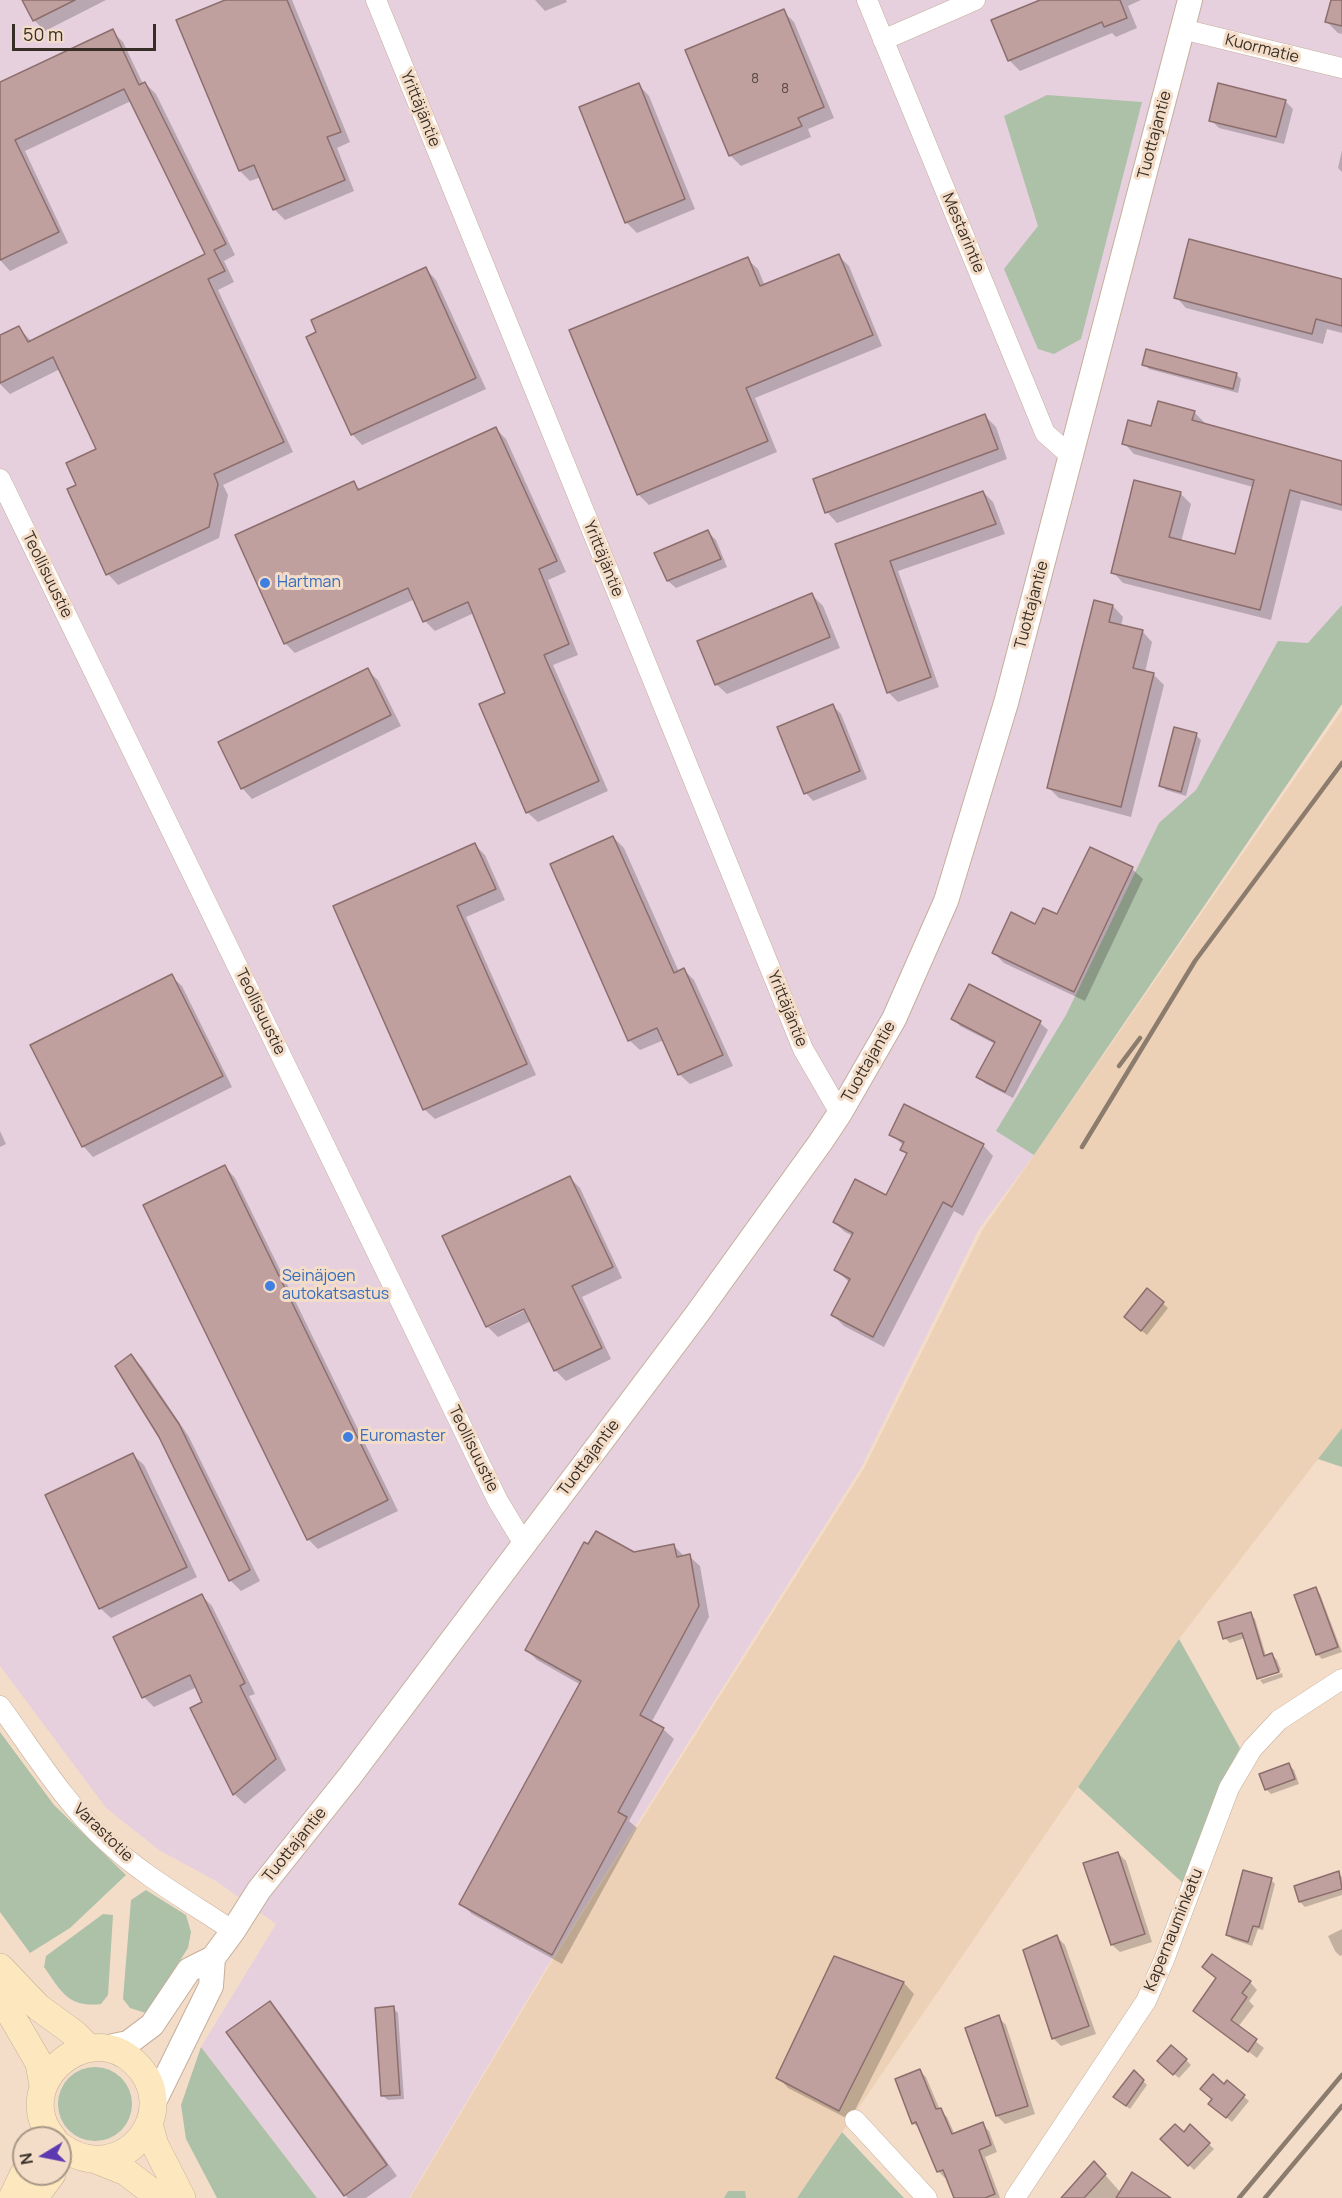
<!DOCTYPE html>
<meta charset="utf-8">
<style>
body{margin:0}
#map{position:relative;width:1342px;height:2198px;overflow:hidden;background:#f4ddc8;font-family:Manrope,sans-serif}
canvas{display:block}
.north{position:absolute;left:12px;top:2126px;width:60px;height:60px;box-sizing:border-box;background:#f4ddc8;border:2px solid #a89787;border-radius:50%;rotate:260deg;font-size:16px;font-weight:700;line-height:24px;text-align:center;color:#372e26}
.north::after{content:'';display:block;margin:auto;width:21px;height:27px;background:#5d39b1;clip-path:polygon(50% 0,100% 100%,50% 72%,0 100%)}
.scale{position:absolute;left:12px;top:24px;width:144px;height:27px;box-sizing:border-box;border:3px solid #372e26;border-top:0;padding-left:8px;font-size:18px;line-height:21px;white-space:nowrap;color:#372e26;-webkit-text-stroke:4px #f4ddc8;paint-order:stroke}
</style>
<div id="map">
<canvas width="1342" height="2198"></canvas>
<div class="north">N</div>
<div class="scale">50 m</div>
</div>
<script>
const g = document.querySelector('canvas').getContext('2d');
g.lineJoin = 'round';
function fill(path, color) {
  g.fillStyle = color;
  g.fill(path, 'evenodd');
}
function strokePath(path, color, width, dash) {
  g.strokeStyle = color;
  g.lineWidth = width;
  g.lineCap = dash ? 'butt' : 'round';
  g.setLineDash(dash || []);
  g.stroke(path);
}
function drawText(font, color, halo, rows, align = 'center') {
  g.font = font + ' Manrope,sans-serif';
  g.lineWidth = 6;
  g.setLineDash([]);
  g.textBaseline = 'middle';
  g.strokeStyle = halo;
  g.fillStyle = color;
  for (const [text, x, y, turn = 0] of rows) {
    g.save();
    g.translate(x, y);
    g.rotate((+turn || 0) * Math.PI / 180);
    g.textAlign = isNaN(turn) ? turn : align;
    if (halo) g.strokeText(text, 0, 0);
    g.fillText(text, 0, 0);
    g.restore();
  }
}
const built = new Path2D(`
 M 1342,710 L 1342,1428 L 1179,1639 L 797,2198 L 410,2198 L 546,1971 L 863,1470 L 983,1229 Z`);
const industrial = new Path2D(`
 M 0,0 L 1342,0 L 1342,704 L 1034,1155 L 979,1229 L 861,1468 L 545,1970 L 409,2198 L 317,2198 L 201,2047 L 276,1924 L 216,1881 L 159,1850 L 106,1808 L 0,1666 Z`);
const green = new Path2D(`
 M 1047,95 L 1142,102 L 1081,339 L 1054,354 L 1038,349 L 1004,269 L 1038,226 L 1004,116 Z
 M 1342,605 L 1342,704 L 1034,1155 L 996,1131 L 1066,1015 L 1159,823 L 1196,790 L 1278,641 L 1308,643 Z
 M 1342,1428 L 1342,1467 L 1318,1459 Z
 M 1179,1639 L 1240,1748 L 1220,1786 L 1185,1885 L 1078,1787 Z
 M 0,1732 L 54,1805 L 126,1875 L 70,1928 L 30,1953 L 0,1912 Z
 M 146,1890 L 186,1915 L 191,1932 L 188,1948 L 146,2013 L 130,2008 L 123,1999 L 131,1900 Z
 M 103,1914 L 113,1915 L 108,1995 L 101,2004 C 68,2008 61,1991 44,1967 L 46,1956 Z
 M 201,2047 L 317,2198 L 217,2198 L 186,2139 L 181,2105 Z
 M58 2104a37 37 0 1 1 74 0a37 37 0 1 1-74 0Z
 M 842,2132 L 904,2198 L 797,2198 Z
 M 728,2191 L 745,2191 L 746,2198 L 724,2198 Z`);
const shadow = new Path2D(`
 M 24,0 L 106,0 L 45,31 L 34,20 Z
 M 229,0 L 292,0 L 350,142 L 337,148 L 354,191 L 285,220 L 274,209 L 261,177 L 250,181 L 240,171 Z
 M 535,0 L 566,0 L 567,2 L 545,11 Z
 M 1044,0 L 1141,0 L 1128,6 L 1137,28 L 1116,37 L 1112,33 L 1020,71 L 1009,60 Z
 M 1332,0 L 1342,0 L 1342,34 L 1338,33 L 1327,22 Z
 M 783,11 L 794,22 L 834,118 L 808,129 L 811,137 L 741,166 L 730,155 Z
 M 112,31 L 123,42 L 143,84 L 145,83 L 156,94 L 235,255 L 224,261 L 234,282 L 218,290 L 293,452 L 223,485 L 228,495 L 219,538 L 118,585 L 108,574 L 69,490 L 78,486 L 98,450 L 60,369 L 10,394 L 0,384 L 0,337 L 19,328 L 32,342 L 207,254 L 131,101 L 25,151 L 68,243 L 10,271 L 0,260 L 0,84 Z
 M 639,85 L 649,96 L 695,209 L 637,233 L 626,222 Z
 M 1285,101 L 1293,109 L 1284,144 L 1219,128 L 1211,120 Z
 M 1342,150 L 1342,172 L 1338,168 Z
 M 839,256 L 849,266 L 882,346 L 755,398 L 777,452 L 649,505 L 638,494 L 747,259 L 758,269 L 765,286 Z
 M 426,269 L 436,280 L 486,389 L 362,445 L 352,434 Z
 M 1342,281 L 1342,333 L 1327,329 L 1323,344 L 1186,308 L 1176,297 Z
 M 1144,364 L 1236,374 L 1241,379 L 1238,393 L 1149,369 Z
 M 1194,412 L 1205,423 L 1204,424 L 1342,463 L 1342,511 L 1301,500 L 1271,620 L 1123,583 L 1113,572 L 1180,493 L 1191,504 L 1181,542 L 1236,556 L 1253,487 L 1134,454 L 1124,443 L 1152,428 Z
 M 985,416 L 996,427 L 1007,459 L 837,523 L 827,512 Z
 M 496,429 L 506,439 L 566,572 L 548,580 L 578,655 L 553,665 L 608,791 L 538,822 L 527,812 L 507,694 L 474,613 L 435,631 L 425,621 L 415,599 L 295,653 L 285,643 L 353,483 L 361,490 Z
 M 983,492 L 993,502 L 1005,534 L 898,571 L 939,687 L 898,702 L 888,692 L 837,545 Z
 M 708,532 L 716,540 L 727,567 L 676,588 L 668,581 Z
 M 812,595 L 823,606 L 840,648 L 727,694 L 716,684 Z
 M 1113,606 L 1123,617 L 1121,626 L 1142,631 L 1152,642 L 1145,672 L 1154,675 L 1164,685 L 1131,817 L 1059,798 L 1049,788 Z
 M 367,670 L 378,680 L 401,726 L 252,799 L 242,788 Z
 M 833,706 L 841,714 L 867,779 L 813,801 L 806,793 Z
 M 1196,735 L 1201,740 L 1186,796 L 1166,790 L 1161,785 Z
 M 613,837 L 624,848 L 679,972 L 684,970 L 694,980 L 733,1066 L 690,1084 L 679,1074 L 664,1040 L 640,1050 L 629,1040 Z
 M 475,845 L 485,855 L 505,900 L 466,917 L 536,1075 L 435,1119 L 424,1109 L 335,907 Z
 M 1132,869 L 1143,879 L 1085,1001 L 1004,963 L 993,952 L 1036,926 L 1058,916 Z
 M 171,976 L 182,986 L 232,1087 L 93,1157 L 83,1146 Z
 M 970,986 L 1040,1023 L 1048,1030 L 1013,1098 L 986,1084 L 978,1077 L 995,1044 L 960,1026 L 953,1018 Z
 M 0,1131 L 6,1144 L 0,1147 Z
 M 891,1134 L 983,1145 L 993,1156 L 963,1216 L 954,1211 L 884,1347 L 844,1326 L 833,1315 L 850,1283 L 836,1270 L 853,1236 L 845,1232 L 834,1222 L 887,1197 L 908,1155 L 902,1150 L 904,1146 Z
 M 225,1167 L 235,1178 L 398,1511 L 318,1549 L 308,1539 Z
 M 569,1177 L 580,1188 L 622,1278 L 582,1297 L 611,1359 L 566,1381 L 555,1370 L 531,1321 L 498,1337 L 487,1326 ZM 531,1304 L 532,1307 L 489,1327 L 489,1324 Z
 M 1147,1290 L 1168,1308 L 1147,1335 L 1131,1322 Z
 M 131,1356 L 142,1367 L 189,1437 L 260,1581 L 241,1591 L 230,1580 L 161,1436 Z
 M 133,1455 L 144,1465 L 197,1577 L 111,1618 L 100,1608 Z
 M 589,1546 L 634,1553 L 674,1546 L 684,1556 L 689,1556 L 700,1566 L 709,1617 L 651,1723 L 663,1729 L 674,1739 L 629,1821 L 637,1828 L 562,1964 L 472,1914 L 461,1903 L 581,1685 L 537,1660 L 527,1650 Z
 M 1316,1589 L 1320,1594 L 1342,1652 L 1322,1659 L 1317,1654 Z
 M 202,1596 L 212,1606 L 255,1694 L 249,1696 L 286,1770 L 245,1804 L 234,1794 L 197,1687 L 154,1707 L 144,1697 Z
 M 1250,1614 L 1255,1619 L 1266,1656 L 1272,1655 L 1277,1660 L 1281,1670 L 1259,1677 L 1259,1679 L 1245,1638 L 1230,1643 L 1225,1638 Z
 M 1282,1673 L 1283,1677 L 1263,1684 L 1260,1680 Z
 M 1289,1765 L 1294,1770 L 1299,1784 L 1271,1794 L 1266,1789 Z
 M 1118,1853 L 1126,1861 L 1152,1942 L 1120,1952 L 1112,1945 Z
 M 1338,1873 L 1342,1877 L 1342,1895 L 1305,1907 L 1300,1902 L 1295,1887 Z
 M 1271,1880 L 1275,1884 L 1263,1930 L 1258,1929 L 1252,1946 L 1232,1939 L 1227,1934 Z
 M 1342,1929 L 1342,1955 L 1340,1956 L 1335,1951 L 1328,1936 Z
 M 1057,1937 L 1065,1945 L 1096,2034 L 1061,2046 L 1054,2039 L 1025,1951 Z
 M 835,1958 L 904,1983 L 914,1994 L 850,2120 L 788,2088 L 778,2077 Z
 M 1204,1967 L 1250,1982 L 1257,1990 L 1249,2001 L 1254,2006 L 1238,2027 L 1264,2048 L 1257,2058 L 1195,2011 L 1217,1979 Z
 M 269,2003 L 280,2013 L 397,2176 L 366,2198 L 348,2198 L 345,2195 Z
 M 393,2008 L 398,2013 L 404,2099 L 388,2100 L 383,2096 Z
 M 998,2017 L 1006,2025 L 1035,2114 L 1005,2124 L 997,2116 Z
 M 1186,2060 L 1191,2065 L 1179,2078 L 1164,2066 Z
 M 919,2070 L 926,2077 L 940,2110 L 947,2117 L 955,2135 L 982,2124 L 989,2131 L 997,2152 L 985,2157 L 1000,2198 L 956,2198 L 947,2177 L 945,2178 L 938,2171 L 921,2130 L 913,2123 Z
 M 1134,2072 L 1147,2085 L 1130,2109 L 1119,2101 Z
 M 1227,2083 L 1249,2101 L 1232,2122 L 1215,2108 Z
 M 1190,2126 L 1214,2149 L 1194,2170 L 1163,2139 L 1184,2134 Z
 M 1100,2169 L 1121,2193 L 1165,2198 L 1074,2198 Z`);
const building = new Path2D(`
 M 22,0 L 75,0 L 33,21 Z
 M 225,0 L 287,0 L 341,132 L 327,137 L 345,180 L 273,210 L 254,165 L 239,171 L 176,20 Z
 M 1040,0 L 1120,0 L 1127,18 L 1104,27 L 1102,22 L 1008,61 L 991,20 Z
 M 1331,0 L 1342,0 L 1342,26 L 1325,22 Z
 M 784,9 L 824,107 L 798,118 L 802,126 L 729,156 L 685,50 Z
 M 113,29 L 139,85 L 145,82 L 226,244 L 214,250 L 225,271 L 208,279 L 284,442 L 214,474 L 218,484 L 209,527 L 106,575 L 67,489 L 76,485 L 66,463 L 96,449 L 53,357 L 0,383 L 0,335 L 19,326 L 28,342 L 205,254 L 124,89 L 15,140 L 59,232 L 0,260 L 0,82 Z
 M 639,83 L 685,199 L 625,223 L 579,107 Z
 M 1218,83 L 1286,100 L 1276,137 L 1209,121 Z
 M 1189,239 L 1342,279 L 1342,326 L 1316,319 L 1312,334 L 1174,298 Z
 M 839,254 L 873,335 L 746,388 L 768,441 L 637,495 L 569,330 L 748,257 L 760,286 Z
 M 426,267 L 476,378 L 351,435 L 306,337 L 316,332 L 311,320 Z
 M 1146,349 L 1237,373 L 1233,389 L 1142,365 Z
 M 1158,401 L 1195,411 L 1192,420 L 1342,461 L 1342,505 L 1290,490 L 1260,610 L 1111,573 L 1134,480 L 1181,492 L 1169,537 L 1235,554 L 1254,480 L 1122,444 L 1128,420 L 1151,426 Z
 M 985,414 L 998,449 L 825,513 L 813,479 Z
 M 496,427 L 557,561 L 539,569 L 569,644 L 544,655 L 599,781 L 526,813 L 479,704 L 505,693 L 468,602 L 423,622 L 408,588 L 284,644 L 235,535 L 354,481 L 358,490 Z
 M 983,491 L 996,524 L 890,561 L 931,677 L 887,693 L 835,544 Z
 M 708,530 L 721,559 L 667,581 L 654,553 Z
 M 812,593 L 830,637 L 715,685 L 697,641 Z
 M 1094,600 L 1113,605 L 1109,622 L 1143,630 L 1133,668 L 1154,673 L 1121,807 L 1047,788 Z
 M 368,668 L 391,715 L 241,789 L 218,742 Z
 M 833,704 L 860,771 L 804,794 L 777,727 Z
 M 1174,727 L 1197,733 L 1181,792 L 1159,786 Z
 M 613,836 L 674,973 L 684,968 L 723,1055 L 678,1075 L 657,1028 L 628,1041 L 550,864 Z
 M 475,843 L 496,889 L 457,906 L 527,1064 L 423,1110 L 333,906 Z
 M 1090,847 L 1133,867 L 1074,992 L 992,953 L 1011,912 L 1035,924 L 1043,908 L 1057,914 Z
 M 172,974 L 223,1076 L 82,1147 L 30,1045 Z
 M 969,984 L 1041,1021 L 1005,1092 L 976,1077 L 995,1042 L 951,1019 Z
 M 904,1104 L 984,1144 L 952,1207 L 943,1202 L 873,1337 L 831,1315 L 850,1279 L 834,1270 L 853,1233 L 833,1222 L 855,1179 L 886,1195 L 907,1153 L 900,1150 L 904,1142 L 889,1135 Z
 M 225,1165 L 388,1500 L 307,1540 L 143,1205 Z
 M 570,1176 L 613,1267 L 572,1286 L 602,1348 L 554,1371 L 524,1309 L 486,1327 L 442,1236 Z
 M 1147,1288 L 1164,1302 L 1141,1331 L 1124,1317 Z
 M 131,1354 L 179,1424 L 250,1570 L 229,1581 L 159,1437 L 115,1366 Z
 M 133,1453 L 187,1567 L 99,1609 L 45,1495 Z
 M 596,1531 L 634,1552 L 674,1544 L 677,1557 L 690,1554 L 699,1606 L 640,1715 L 664,1728 L 618,1812 L 627,1817 L 552,1955 L 459,1904 L 581,1681 L 525,1650 L 584,1542 L 588,1544 Z
 M 1316,1587 L 1338,1647 L 1316,1655 L 1294,1595 Z
 M 202,1594 L 245,1683 L 240,1686 L 276,1759 L 233,1795 L 190,1708 L 202,1702 L 190,1675 L 142,1698 L 113,1637 Z
 M 1251,1612 L 1264,1656 L 1272,1653 L 1279,1672 L 1257,1679 L 1242,1633 L 1223,1639 L 1218,1622 Z
 M 1289,1763 L 1295,1779 L 1265,1790 L 1259,1774 Z
 M 1118,1852 L 1145,1934 L 1111,1945 L 1083,1863 Z
 M 1243,1870 L 1272,1878 L 1259,1927 L 1253,1926 L 1248,1942 L 1226,1935 Z
 M 1339,1871 L 1342,1889 L 1299,1902 L 1294,1886 Z
 M 1057,1935 L 1089,2026 L 1052,2039 L 1023,1950 Z
 M 1212,1954 L 1251,1981 L 1242,1993 L 1247,1997 L 1231,2020 L 1257,2039 L 1248,2052 L 1193,2011 L 1216,1978 L 1202,1967 Z
 M 834,1956 L 904,1982 L 839,2111 L 776,2078 Z
 M 270,2001 L 387,2165 L 344,2196 L 226,2032 Z
 M 394,2006 L 400,2095 L 381,2096 L 375,2008 Z
 M 999,2015 L 1028,2106 L 996,2116 L 965,2028 Z
 M 1171,2045 L 1187,2059 L 1173,2075 L 1157,2061 Z
 M 920,2069 L 936,2109 L 941,2108 L 952,2134 L 983,2122 L 991,2145 L 979,2150 L 995,2194 L 985,2198 L 954,2198 L 943,2170 L 937,2172 L 916,2122 L 912,2124 L 895,2079 Z
 M 1134,2070 L 1144,2080 L 1126,2106 L 1113,2097 Z
 M 1213,2074 L 1224,2084 L 1227,2080 L 1245,2095 L 1226,2118 L 1208,2104 L 1212,2099 L 1200,2089 Z
 M 1175,2124 L 1184,2132 L 1190,2124 L 1210,2143 L 1188,2166 L 1160,2139 Z
 M 1094,2161 L 1106,2174 L 1084,2198 L 1061,2198 Z
 M 1132,2172 L 1171,2198 L 1116,2198 Z`);
const minor = new Path2D(`
 M 376,0 L 803,1049 L 840,1113
 M 867,0 L 1045,433 L 1072,457
 M 1182,29 L 1342,68
 M 883,40 L 975,0
 M 0,479 L 498,1501 L 524,1544
 M 0,1706 C 33,1751 64,1802 105,1840 C 143,1876 190,1902 233,1931
 M 855,2120 L 927,2198
 M 1015,2198 L 1146,2001 L 1164,1960 L 1229,1788 L 1252,1749 L 1279,1720 L 1342,1679`);
const tertiary = new Path2D(`
 M 104,2048 L 128,2043 L 152,2025 L 189,1970 L 213,1958 L 233,1931 L 259,1890 L 350,1776 L 697,1314 L 820,1143 L 840,1113 L 894,1019 L 946,901 L 1006,703 L 1190,0
 M 153,2104 L 211,1986 L 213,1958`);
const secondary = new Path2D(`
 M 0,1967 L 38,2007 L 75,2034 L 89,2048
 M 0,1996 L 39,2063 L 43,2086
 M 149,2124 L 155,2145 L 182,2198
 M 53,2138 C 10,2087 85,2017 134,2062 C 186,2110 122,2191 60,2146
 M 96,2160 L 126,2172 L 160,2198
 M 12,2198 L 24,2173
 M 34,2198 L 52,2174`);
const rail = new Path2D(`
 M 1119,1066 L 1140,1038
 M 1082,1147 L 1195,961 L 1342,763
 M 1239,2198 L 1342,2075
 M 1265,2198 L 1342,2106`);
const markers = [
 [265,583,6,"#3f7fe0"],
 [270,1286,6,"#3f7fe0"],
 [348,1437,6,"#3f7fe0"]
];
const numberNames = [
 ["8",755,79],
 ["8",785,89]
];
const streetNames = [
 ["Kuormatie",1262,49,14],
 ["Yrittäjäntie",420,109,68],
 ["Tuottajantie",1155,135,-75],
 ["Mestarintie",963,233,67],
 ["Yrittäjäntie",603,559,68],
 ["Teollisuustie",47,575,64],
 ["Tuottajantie",1032,605,-75],
 ["Yrittäjäntie",787,1009,68],
 ["Teollisuustie",260,1012,64],
 ["Tuottajantie",869,1062,-60],
 ["Teollisuustie",473,1449,64],
 ["Tuottajantie",589,1458,-53],
 ["Varastotie",103,1833,44],
 ["Tuottajantie",295,1845,-51],
 ["Kapernauminkatu",1174,1930,-68]
];
const shopNames = [
 ["Hartman",277,583],
 ["Seinäjoen",282,1277],
 ["autokatsastus",282,1295],
 ["Euromaster",360,1437]
];
fill(built, '#edd1b6');
fill(industrial, '#e6d0de');
fill(green, '#adc0a8');
fill(shadow, '#0003');
fill(building, '#c0a09f');
strokePath(building, '#8c6e6d', 1.5);
strokePath(minor, '#c5ae9a', 21);
strokePath(tertiary, '#c5ae9a', 26);
strokePath(secondary, '#c5ae9a', 28);
strokePath(minor, '#fff', 20);
strokePath(tertiary, '#fff', 24);
strokePath(secondary, '#fce7be', 27);
strokePath(rail, '#8b7c6e', 4.5);
for (const [x, y, r, color] of markers) {
  const dot = new Path2D();
  dot.arc(x, y, r, 0, 2 * Math.PI);
  g.fillStyle = color;
  g.fill(dot);
  strokePath(dot, '#f4ddc8', 2);
}
drawText('14px', '#594a44', null, numberNames);
drawText('16px', '#372e26', '#f4ddc8', streetNames);
drawText('16px', '#366cbe', '#f4ddc8', shopNames, 'left');
</script>
